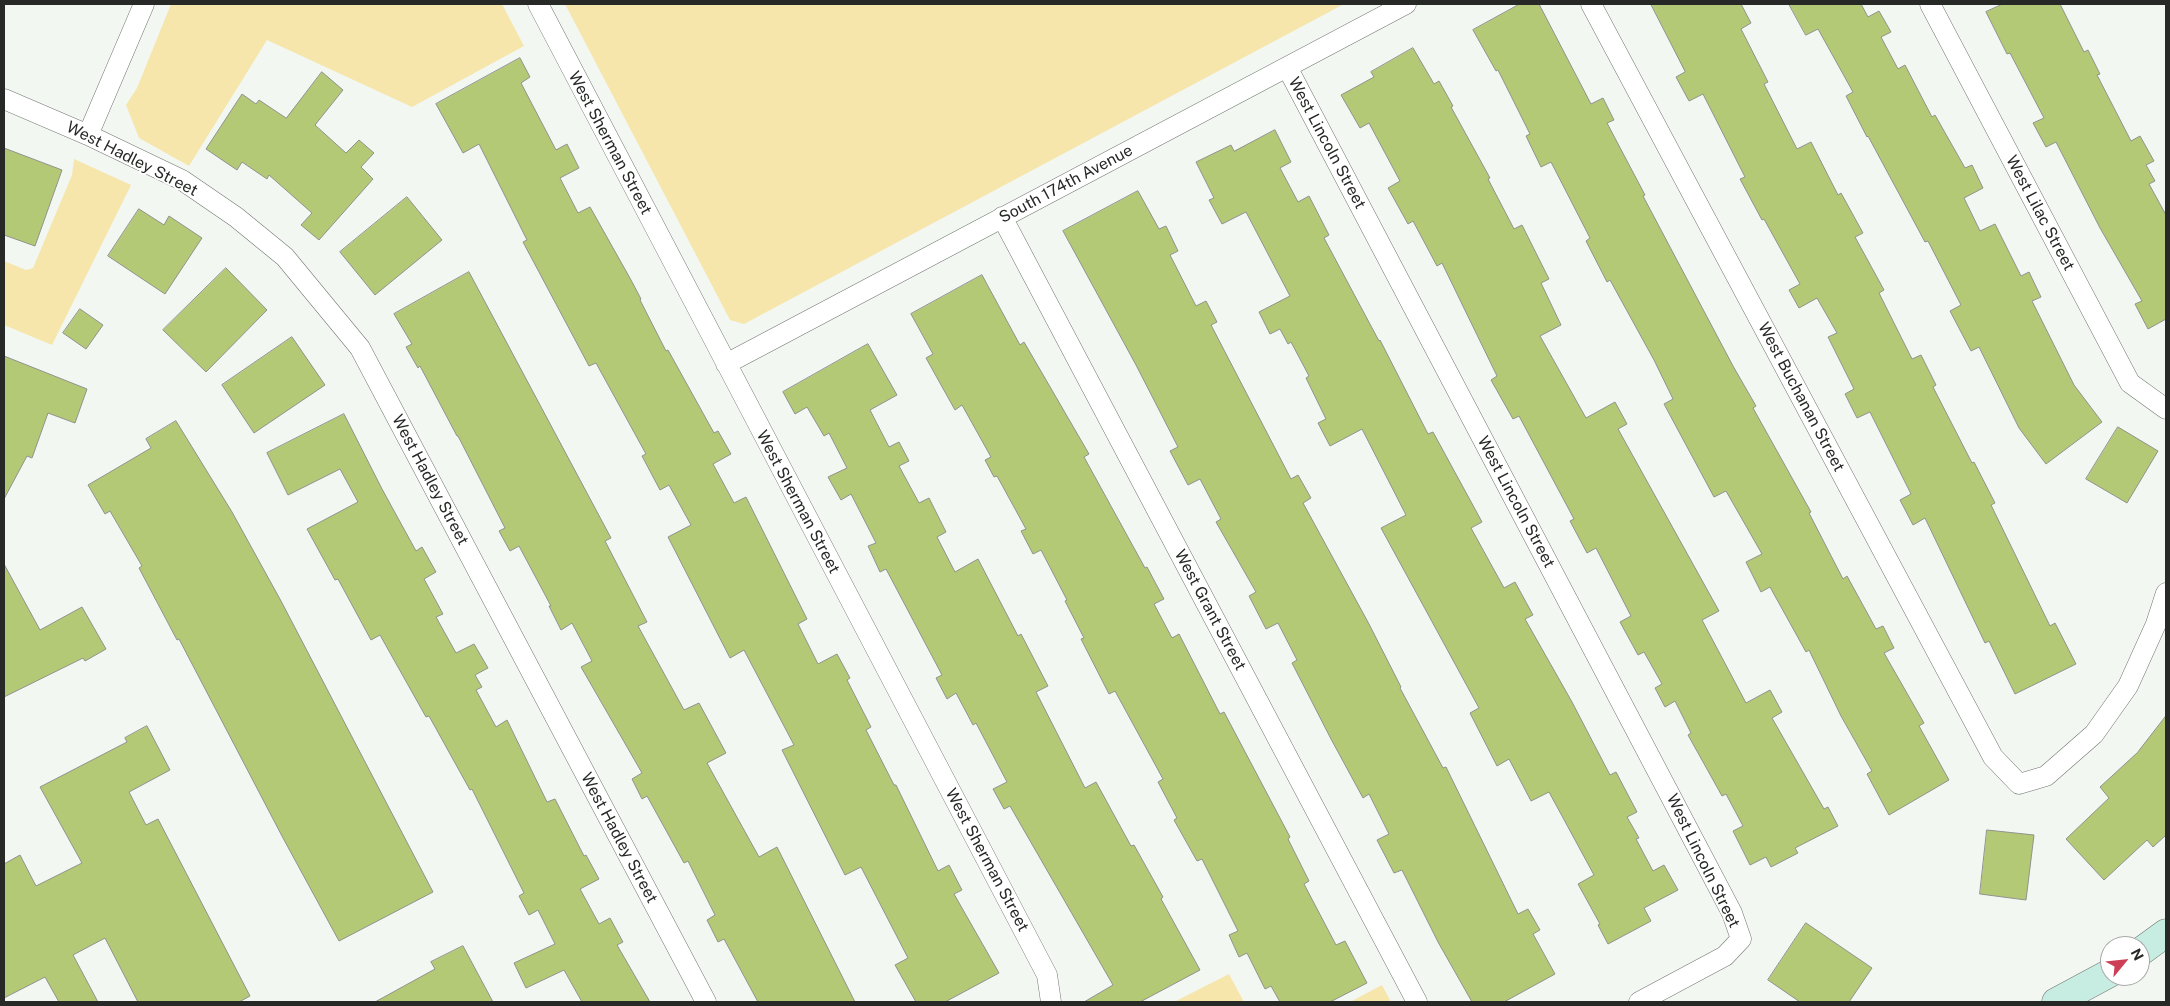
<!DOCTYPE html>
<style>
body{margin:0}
#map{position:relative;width:2170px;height:1006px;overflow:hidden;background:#f2f7f2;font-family:"Public Sans",sans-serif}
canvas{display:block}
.frame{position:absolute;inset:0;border:5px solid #272927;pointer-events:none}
.north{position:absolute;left:2100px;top:936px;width:50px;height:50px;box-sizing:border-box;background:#fff;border:1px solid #a9a9a9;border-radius:50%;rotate:62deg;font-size:14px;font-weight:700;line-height:20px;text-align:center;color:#272927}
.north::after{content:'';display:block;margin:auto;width:18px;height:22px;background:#ce3e54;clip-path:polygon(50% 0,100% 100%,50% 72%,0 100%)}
</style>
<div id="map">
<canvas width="2170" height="1006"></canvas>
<div class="frame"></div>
<div class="north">N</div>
</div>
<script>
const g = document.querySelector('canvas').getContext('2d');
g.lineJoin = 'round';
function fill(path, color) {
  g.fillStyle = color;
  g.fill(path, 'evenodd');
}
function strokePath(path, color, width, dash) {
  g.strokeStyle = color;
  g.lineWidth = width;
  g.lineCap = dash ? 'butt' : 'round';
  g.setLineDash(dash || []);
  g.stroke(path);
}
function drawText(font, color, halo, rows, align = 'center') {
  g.font = font + ' "Public Sans",sans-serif';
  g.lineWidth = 4;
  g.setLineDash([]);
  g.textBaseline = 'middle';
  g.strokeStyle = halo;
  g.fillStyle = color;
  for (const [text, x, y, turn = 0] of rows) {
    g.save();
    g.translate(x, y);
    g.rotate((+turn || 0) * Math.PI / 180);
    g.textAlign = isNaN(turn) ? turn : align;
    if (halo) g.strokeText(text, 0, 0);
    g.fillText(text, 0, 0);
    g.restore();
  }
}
const green = new Path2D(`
 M 171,4 L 502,4 L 524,46 L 412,107 L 267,40 L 189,166 L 139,138 L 126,105 L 137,88 Z
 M 565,4 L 1344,4 L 744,324 L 730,320 Z
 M 74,159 L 131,185 L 52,345 L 4,325 L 4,261 L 26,270 L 33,268 L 72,175 Z
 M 1229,974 L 1244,1002 L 1174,1002 Z
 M 1382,985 L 1391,1002 L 1350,1002 Z`);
const building = new Path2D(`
 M 1520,4 L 1539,4 L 1591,104 L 1603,98 L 1614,120 L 1607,123 L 1645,195 L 1643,196 L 1733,366 L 1756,406 L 1753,408 L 1811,512 L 1809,513 L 1843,579 L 1847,576 L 1876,629 L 1883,626 L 1894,648 L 1884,653 L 1924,723 L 1919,726 L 1949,780 L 1889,815 L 1867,774 L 1872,771 L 1841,716 L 1809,650 L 1806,652 L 1770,587 L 1761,592 L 1746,562 L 1762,554 L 1726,491 L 1714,497 L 1664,404 L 1673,399 L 1654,360 L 1610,280 L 1607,282 L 1586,241 L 1590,238 L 1551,162 L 1541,167 L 1526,136 L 1530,134 L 1498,70 L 1496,71 L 1473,30 Z
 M 1651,4 L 1741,4 L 1751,23 L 1741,29 L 1768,82 L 1764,84 L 1797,149 L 1811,142 L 1838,195 L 1841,193 L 1863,233 L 1855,237 L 1884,290 L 1879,293 L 1912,359 L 1921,355 L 1936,385 L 1933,387 L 1972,463 L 1974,462 L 1995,503 L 1991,505 L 2050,626 L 2055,623 L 2076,664 L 2015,694 L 1989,641 L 1985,643 L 1925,518 L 1913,525 L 1900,500 L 1911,494 L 1870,412 L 1857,418 L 1845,394 L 1854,389 L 1828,337 L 1837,333 L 1817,298 L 1799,308 L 1789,290 L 1800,284 L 1764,219 L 1762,220 L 1740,179 L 1745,177 L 1703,94 L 1689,101 L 1676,77 L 1685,72 Z
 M 1789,4 L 1861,4 L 1868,17 L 1879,11 L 1891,32 L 1881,37 L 1898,69 L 1905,65 L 1932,117 L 1935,115 L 1965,168 L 1972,165 L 1983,188 L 1964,198 L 1980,231 L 1995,224 L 2021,276 L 2029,272 L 2041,297 L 2032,301 L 2074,385 L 2102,422 L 2046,464 L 2019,428 L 1979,347 L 1971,351 L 1950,311 L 1961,305 L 1928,241 L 1925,242 L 1868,136 L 1867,137 L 1846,96 L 1853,92 L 1818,29 L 1806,35 Z
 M 2003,4 L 2060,4 L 2084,52 L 2088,50 L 2100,74 L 2097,75 L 2131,141 L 2140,136 L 2154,161 L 2146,165 L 2155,181 L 2149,184 L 2166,215 L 2166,319 L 2148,329 L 2135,304 L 2142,301 L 2100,228 L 2056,142 L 2046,147 L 2033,123 L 2044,118 L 2010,53 L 2007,54 L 1986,12 Z
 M 1413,48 L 1434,84 L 1439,81 L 1453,106 L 1451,107 L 1490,178 L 1488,179 L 1514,229 L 1522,225 L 1549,279 L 1541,283 L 1561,325 L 1540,336 L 1586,418 L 1615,402 L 1627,424 L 1618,429 L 1719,611 L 1702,620 L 1746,703 L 1770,690 L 1782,712 L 1772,718 L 1824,809 L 1828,807 L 1838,826 L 1795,848 L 1798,853 L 1771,867 L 1766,857 L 1750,865 L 1733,831 L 1743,826 L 1726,794 L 1722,796 L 1688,735 L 1691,733 L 1675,701 L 1665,707 L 1655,688 L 1662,684 L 1644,652 L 1638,655 L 1620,622 L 1631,616 L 1596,548 L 1587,553 L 1570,521 L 1574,519 L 1519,416 L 1513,419 L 1491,380 L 1497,376 L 1442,263 L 1437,266 L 1413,221 L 1408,224 L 1388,188 L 1400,181 L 1369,123 L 1360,128 L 1341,95 L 1374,77 L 1371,72 Z
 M 520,58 L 530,77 L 521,83 L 556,150 L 567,144 L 579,168 L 560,178 L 578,213 L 590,207 L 631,280 L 641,299 L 640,300 L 666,351 L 668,350 L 714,433 L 718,431 L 731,454 L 713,464 L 734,503 L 746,497 L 807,619 L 798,624 L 818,664 L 837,654 L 850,678 L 847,680 L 871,727 L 866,730 L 894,785 L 896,785 L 938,871 L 949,865 L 962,890 L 954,894 L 999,973 L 945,1002 L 916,1002 L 895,965 L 908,958 L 861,867 L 845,875 L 782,750 L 794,745 L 744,650 L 730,658 L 668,537 L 691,525 L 669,485 L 660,490 L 642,456 L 646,454 L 596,363 L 589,366 L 523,242 L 527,240 L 479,144 L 463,153 L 436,104 Z
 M 322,72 L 343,90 L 315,125 L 346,153 L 359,140 L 374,153 L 361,167 L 373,179 L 319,240 L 301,225 L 312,213 L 269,175 L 267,179 L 242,162 L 237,170 L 206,149 L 242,94 L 256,104 L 259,100 L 286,118 Z
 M 1275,130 L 1291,162 L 1280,168 L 1298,202 L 1309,196 L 1329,235 L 1324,238 L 1379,341 L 1380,340 L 1428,434 L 1433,432 L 1482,522 L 1471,528 L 1504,588 L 1515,582 L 1533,615 L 1525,619 L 1572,702 L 1610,775 L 1616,772 L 1637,812 L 1627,817 L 1639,838 L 1636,839 L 1653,871 L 1664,865 L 1678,890 L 1644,908 L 1651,921 L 1608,944 L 1598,925 L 1600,924 L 1578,884 L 1594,875 L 1549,792 L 1531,801 L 1509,759 L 1497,766 L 1470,713 L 1479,708 L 1381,528 L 1406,515 L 1362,429 L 1330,446 L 1318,423 L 1326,419 L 1306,378 L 1309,376 L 1291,342 L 1288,344 L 1280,329 L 1270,334 L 1259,312 L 1290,296 L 1246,212 L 1222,224 L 1209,200 L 1214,198 L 1196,162 L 1231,145 L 1234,151 Z
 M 4,148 L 62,170 L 35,246 L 4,235 Z
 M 1138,191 L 1159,229 L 1166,226 L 1178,251 L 1170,255 L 1196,306 L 1206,301 L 1217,322 L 1211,325 L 1291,479 L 1298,475 L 1311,498 L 1303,503 L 1369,624 L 1401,687 L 1400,688 L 1443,768 L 1446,767 L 1518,914 L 1528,909 L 1540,930 L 1533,934 L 1555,974 L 1504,1002 L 1472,1002 L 1438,942 L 1402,870 L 1394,873 L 1377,840 L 1389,834 L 1369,794 L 1363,798 L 1331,739 L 1292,663 L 1297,660 L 1278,623 L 1266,629 L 1249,596 L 1256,592 L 1216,522 L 1221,519 L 1200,479 L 1188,485 L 1170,451 L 1178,447 L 1136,365 L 1063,231 Z
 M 407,197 L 442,240 L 375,295 L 340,252 Z
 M 139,209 L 164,225 L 169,216 L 202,238 L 165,294 L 108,256 Z
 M 226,268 L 267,310 L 206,372 L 163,330 Z
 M 469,272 L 611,538 L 605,541 L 647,622 L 638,626 L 684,710 L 699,703 L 726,753 L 707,763 L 759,857 L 777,847 L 855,1002 L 758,1002 L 724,939 L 718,942 L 707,920 L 715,915 L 688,861 L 684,863 L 647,796 L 642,799 L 632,779 L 642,773 L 581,667 L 592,661 L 572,623 L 561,630 L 549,606 L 551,606 L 519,546 L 510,551 L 499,531 L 505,528 L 458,436 L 457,436 L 420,366 L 418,368 L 406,347 L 412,344 L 394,314 Z
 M 982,275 L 1020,345 L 1024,342 L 1089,454 L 1084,457 L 1145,568 L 1147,567 L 1164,599 L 1154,604 L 1172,638 L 1179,634 L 1220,714 L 1224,712 L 1290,837 L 1288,839 L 1309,881 L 1304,884 L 1336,945 L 1345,941 L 1367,983 L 1330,1002 L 1280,1002 L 1271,986 L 1265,989 L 1247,953 L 1239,957 L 1229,935 L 1238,931 L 1202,859 L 1197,861 L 1174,820 L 1177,818 L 1158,782 L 1163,779 L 1115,691 L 1109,694 L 1081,639 L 1084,638 L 1065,601 L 1067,600 L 1041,550 L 1033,554 L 1021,531 L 1026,529 L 997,476 L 994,477 L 985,460 L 991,457 L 962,405 L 955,410 L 926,358 L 933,354 L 911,314 Z
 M 80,309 L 103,325 L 86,349 L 63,333 Z
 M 292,337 L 325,385 L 254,433 L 222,385 Z
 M 868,344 L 897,395 L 870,410 L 889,447 L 899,442 L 909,461 L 899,466 L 919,503 L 929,498 L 946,532 L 937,537 L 955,572 L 978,559 L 1018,636 L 1021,634 L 1048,686 L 1036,692 L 1085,788 L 1096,782 L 1131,846 L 1134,845 L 1163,897 L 1161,899 L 1200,970 L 1140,1002 L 1084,1002 L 1113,985 L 1010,806 L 1004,809 L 993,789 L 1007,782 L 976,723 L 973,725 L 956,693 L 947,699 L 936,678 L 942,675 L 886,569 L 880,572 L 868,546 L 876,543 L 851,494 L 841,500 L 828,477 L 847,468 L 829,433 L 824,436 L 807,407 L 795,414 L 783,392 Z
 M 4,356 L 87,389 L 75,423 L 48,413 L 32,458 L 27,456 L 4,499 Z
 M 344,414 L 382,489 L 416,551 L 422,547 L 436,572 L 424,579 L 443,614 L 436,617 L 456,653 L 474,644 L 488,668 L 475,675 L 482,687 L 476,690 L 496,727 L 507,720 L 547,802 L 555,799 L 584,856 L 586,855 L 599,879 L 580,889 L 599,924 L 610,918 L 623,942 L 617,945 L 650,1002 L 582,1002 L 564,970 L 526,988 L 514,963 L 555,944 L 538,910 L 529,915 L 519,896 L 524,893 L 472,789 L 470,790 L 429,716 L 426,717 L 380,635 L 371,640 L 338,579 L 335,580 L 307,529 L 358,502 L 340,469 L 288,495 L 267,453 Z
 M 176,421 L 232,512 L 281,601 L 433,892 L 339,941 L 283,838 L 179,639 L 177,640 L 139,568 L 142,566 L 110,511 L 105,514 L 88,485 L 151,448 L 146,439 Z
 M 2118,427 L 2158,451 L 2127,503 L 2086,479 Z
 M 4,564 L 40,630 L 82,607 L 106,649 L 85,661 L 83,658 L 4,697 Z
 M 2166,716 L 2166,835 L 2153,847 L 2147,840 L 2104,880 L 2066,839 L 2109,798 L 2100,787 L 2137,753 Z
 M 147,726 L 170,770 L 129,792 L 146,825 L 158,819 L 250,996 L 239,1002 L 138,1002 L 105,938 L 73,955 L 98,1002 L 59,1002 L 45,977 L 4,998 L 4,864 L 20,855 L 36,886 L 82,863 L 40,787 L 127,742 L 125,738 Z
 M 1987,830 L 2034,835 L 2026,900 L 1980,894 Z
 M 1806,923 L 1872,968 L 1849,1002 L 1800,1002 L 1768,980 Z
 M 463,946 L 493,1002 L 375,1002 L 435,969 L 431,962 Z`);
const street = new Path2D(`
 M 538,4 L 1047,975 L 1051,1002
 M 1591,4 L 1993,757 L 2019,784 L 2046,776 L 2094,734 L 2128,686 L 2156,624 L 2166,593
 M 1930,4 L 2130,383 L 2166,409
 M 1287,67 L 1732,913 L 1741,939 L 1725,956 L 1639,1002
 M 4,99 L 88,135 L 182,180 L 236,217 L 285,257 L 360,348 L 706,1002
 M 88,135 L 144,4
 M 1002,217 L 1417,1002
 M 726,364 L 1406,4`);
const secondary = new Path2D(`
 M 2140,952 L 2166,933
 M 2056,1002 L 2110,973`);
const streetNames = [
 ["West Sherman Street",610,143,62],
 ["West Lincoln Street",1327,143,62],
 ["West Hadley Street",132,159,27],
 ["South 174th Avenue",1066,184,-28],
 ["West Lilac Street",2040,213,62],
 ["West Buchanan Street",1801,397,62],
 ["West Hadley Street",430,480,62],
 ["West Sherman Street",798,502,62],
 ["West Lincoln Street",1516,502,62],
 ["West Grant Street",1210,610,62],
 ["West Hadley Street",619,838,62],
 ["West Sherman Street",987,860,62],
 ["West Lincoln Street",1703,861,64]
];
fill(green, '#f6e6ac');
fill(building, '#b4c976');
strokePath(building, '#90928c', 1);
strokePath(street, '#727672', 21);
strokePath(secondary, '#727672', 29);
strokePath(street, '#fff', 20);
strokePath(secondary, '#c7ede3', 28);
drawText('16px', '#272927', '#fff', streetNames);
</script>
